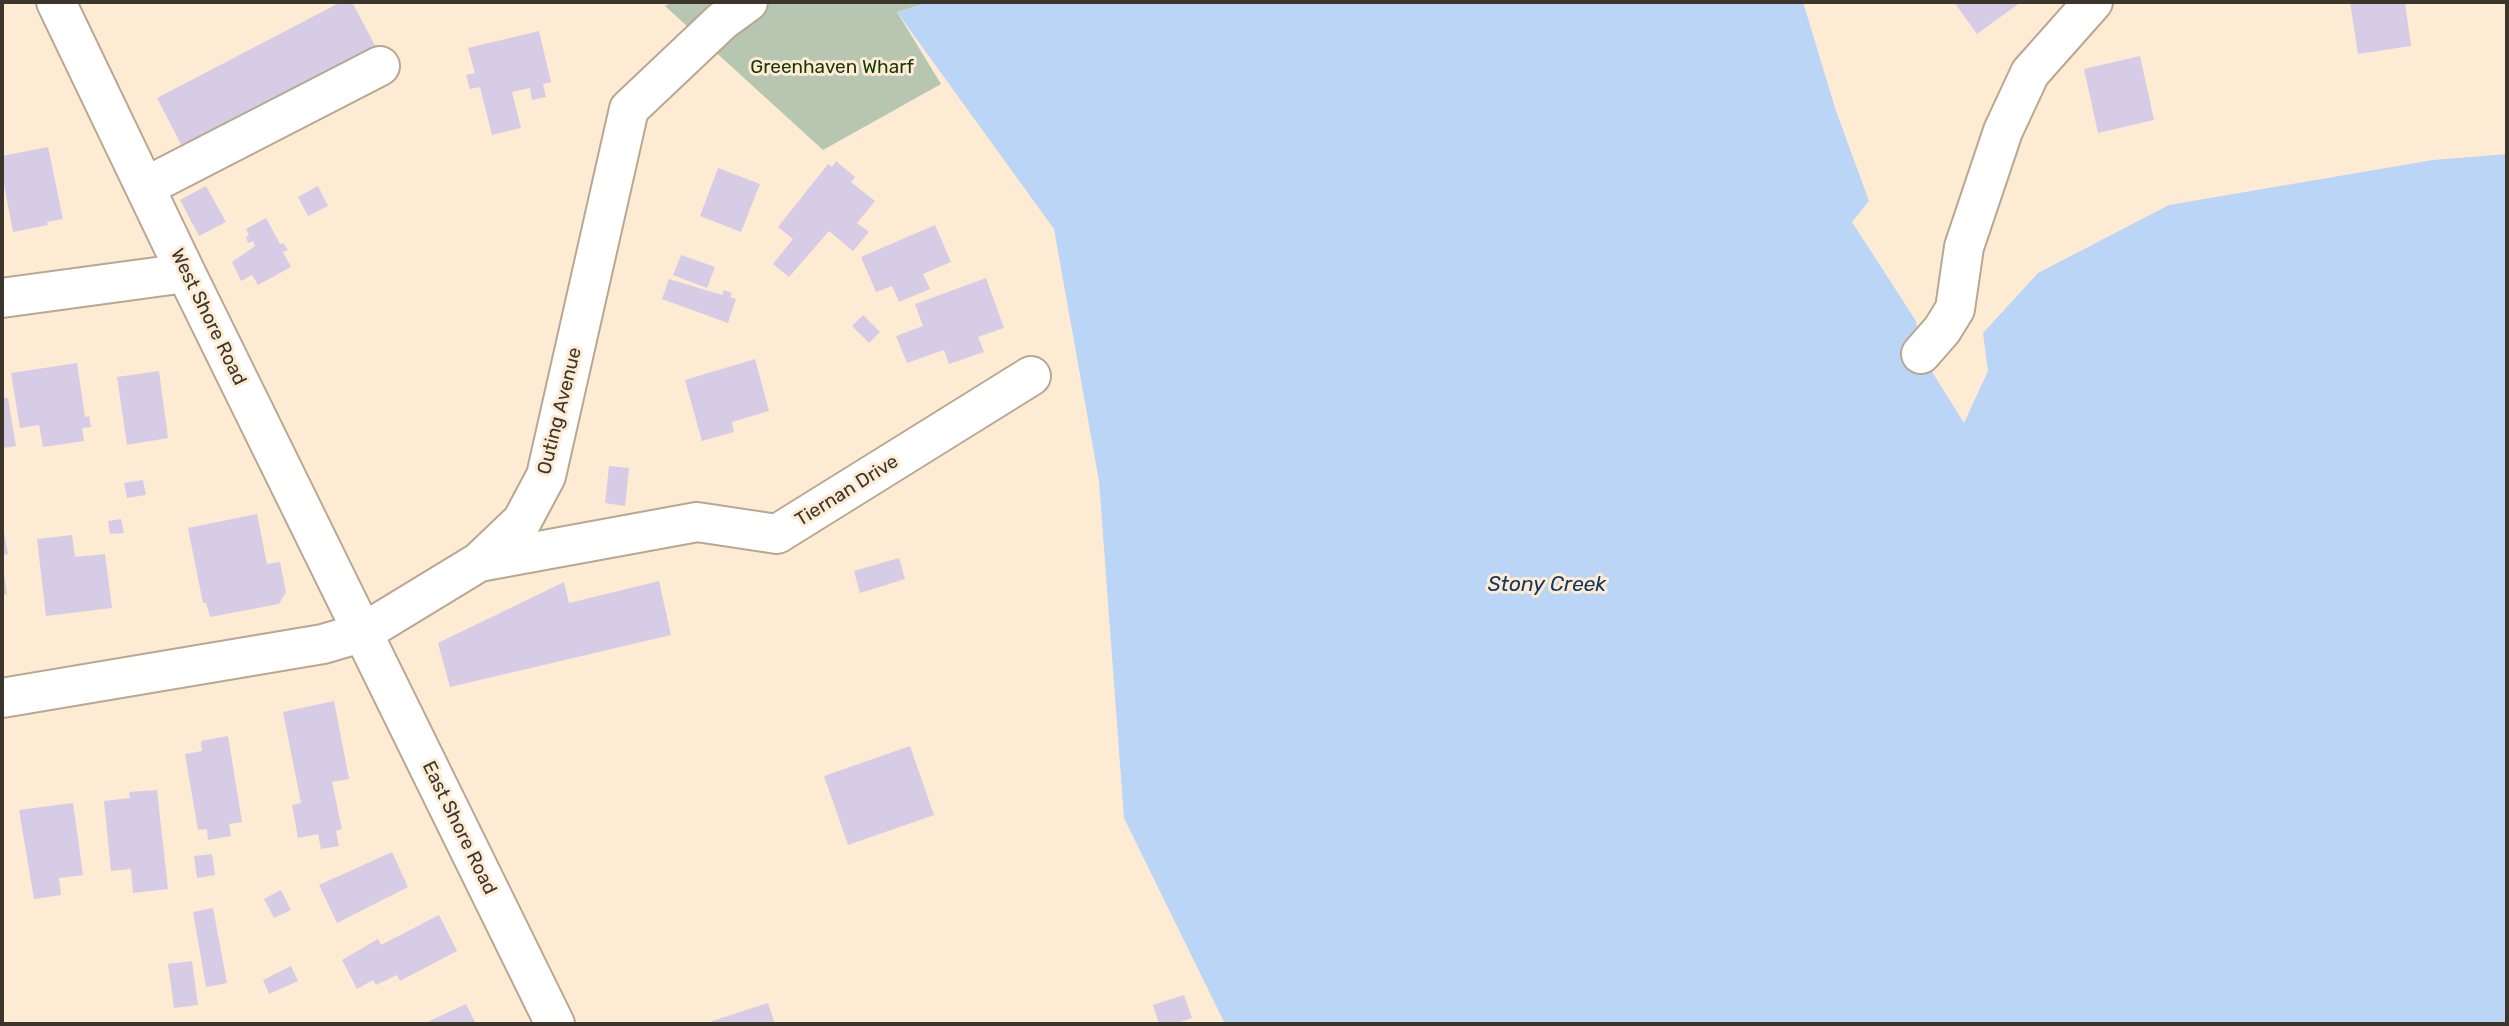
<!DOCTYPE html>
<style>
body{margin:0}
#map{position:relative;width:2509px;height:1026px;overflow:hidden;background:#feebd4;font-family:Rubik,sans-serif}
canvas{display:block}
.frame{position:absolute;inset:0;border:4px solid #3c352c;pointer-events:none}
</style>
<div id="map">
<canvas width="2509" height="1026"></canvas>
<div class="frame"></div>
</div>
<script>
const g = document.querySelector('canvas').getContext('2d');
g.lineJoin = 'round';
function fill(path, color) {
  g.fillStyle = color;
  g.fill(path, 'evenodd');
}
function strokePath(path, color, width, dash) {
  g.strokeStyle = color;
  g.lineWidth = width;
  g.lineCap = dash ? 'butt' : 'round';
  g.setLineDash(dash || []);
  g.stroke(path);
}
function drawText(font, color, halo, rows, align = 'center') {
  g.font = font + ' Rubik,sans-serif';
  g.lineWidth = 6;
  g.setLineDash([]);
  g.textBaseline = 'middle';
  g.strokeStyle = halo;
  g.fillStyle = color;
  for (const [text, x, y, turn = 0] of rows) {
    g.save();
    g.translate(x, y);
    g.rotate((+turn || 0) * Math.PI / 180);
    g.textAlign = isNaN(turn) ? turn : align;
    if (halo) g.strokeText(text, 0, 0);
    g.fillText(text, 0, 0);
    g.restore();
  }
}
const green = new Path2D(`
 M 673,2 L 930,2 L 897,12 L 941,84 L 823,150 L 665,6 Z`);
const water = new Path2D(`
 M 930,2 L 1803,2 L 1836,111 L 1869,201 L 1852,222 L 1916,321 L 1921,354 L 1964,423 L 1988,371 L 1983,333 L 2038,273 L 2169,205 L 2433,160 L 2507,154 L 2507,1024 L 1225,1024 L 1124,818 L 1099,481 L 1054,229 L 897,12 Z`);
const building = new Path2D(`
 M 341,2 L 352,2 L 377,49 L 186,154 L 157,98 Z
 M 1954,2 L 2021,2 L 1977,34 Z
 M 2350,2 L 2405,2 L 2411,46 L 2358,54 Z
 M 539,31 L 551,82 L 543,84 L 546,97 L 532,100 L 530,88 L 512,92 L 521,128 L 492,135 L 480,87 L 470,89 L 466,75 L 475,73 L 468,48 Z
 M 2140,56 L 2154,120 L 2098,133 L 2084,69 Z
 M 48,147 L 63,219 L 47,222 L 48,225 L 13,232 L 2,174 L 2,156 Z
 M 836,161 L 855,177 L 851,182 L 875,201 L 857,223 L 869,232 L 853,251 L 829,231 L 789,277 L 773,264 L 793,239 L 778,227 L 828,164 L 832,167 Z
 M 718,168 L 760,184 L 741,232 L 700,216 Z
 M 206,186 L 226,222 L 199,236 L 180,200 Z
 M 318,186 L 328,206 L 308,216 L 298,197 Z
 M 266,218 L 280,244 L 283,243 L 288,250 L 283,252 L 291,267 L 258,285 L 252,275 L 241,281 L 232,262 L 255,246 L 253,241 L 248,243 L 246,237 L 249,235 L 246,229 Z
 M 935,225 L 951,262 L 923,274 L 930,289 L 899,302 L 892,286 L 876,292 L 861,257 Z
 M 681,255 L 715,267 L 707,288 L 673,275 Z
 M 986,278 L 1004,328 L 978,337 L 984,352 L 949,364 L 944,350 L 907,363 L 896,336 L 923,326 L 915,304 Z
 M 669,279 L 722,295 L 724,290 L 732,293 L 730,297 L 736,299 L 728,323 L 662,299 Z
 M 863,315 L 880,332 L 869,343 L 852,326 Z
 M 755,359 L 769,411 L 732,422 L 734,432 L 702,441 L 685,380 Z
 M 77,363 L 85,417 L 89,416 L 91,427 L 82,428 L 84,441 L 43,447 L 39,425 L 20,428 L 11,373 Z
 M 159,371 L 168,438 L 127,445 L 117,377 Z
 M 2,398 L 8,398 L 16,446 L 2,448 Z
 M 609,466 L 629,468 L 625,506 L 605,503 Z
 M 143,480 L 146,495 L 127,498 L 124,483 Z
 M 257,514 L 267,564 L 280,562 L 286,592 L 279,604 L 210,617 L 206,603 L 203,603 L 188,528 Z
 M 121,519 L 124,533 L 110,534 L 108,521 Z
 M 2,527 L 3,527 L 8,554 L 2,555 Z
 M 72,535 L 75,557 L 105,554 L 112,608 L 46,616 L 37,539 Z
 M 899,558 L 905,579 L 860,593 L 854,571 Z
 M 3,566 L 7,594 L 2,595 L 2,567 Z
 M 659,581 L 671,635 L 450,687 L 438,643 L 564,582 L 569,603 Z
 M 334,701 L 349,779 L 332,782 L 342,829 L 336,831 L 339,846 L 321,849 L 318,834 L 298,838 L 292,805 L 301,803 L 283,712 Z
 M 228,736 L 242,822 L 229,824 L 231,836 L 208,840 L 207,829 L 198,830 L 185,754 L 202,751 L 201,741 Z
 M 910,746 L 934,815 L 848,845 L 824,776 Z
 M 157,790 L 168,889 L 133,893 L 131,869 L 111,871 L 104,801 L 130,798 L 129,792 Z
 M 73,803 L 83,875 L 59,878 L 61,895 L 34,899 L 19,810 Z
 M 392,852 L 408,887 L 337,923 L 319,885 Z
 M 212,854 L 215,875 L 197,878 L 194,856 Z
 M 281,890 L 291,910 L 274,918 L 264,899 Z
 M 213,908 L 227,983 L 206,987 L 193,912 Z
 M 439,915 L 457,951 L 400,981 L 397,975 L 376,985 L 373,980 L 357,989 L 342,960 L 378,939 L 381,945 Z
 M 192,961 L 198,1005 L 174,1008 L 168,964 Z
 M 291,966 L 298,981 L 269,994 L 263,980 Z
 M 1184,995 L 1192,1018 L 1174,1024 L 1159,1024 L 1153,1005 Z
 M 768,1003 L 775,1024 L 713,1024 L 712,1021 Z
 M 466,1004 L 476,1024 L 423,1024 Z`);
const minor = new Path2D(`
 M 56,2 L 186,273 L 555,1024
 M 145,187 L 380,66
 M 2,298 L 186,273
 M 1921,354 L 1942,330 L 1955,309 L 1964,247 L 2003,131 L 2030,73 L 2093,2
 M 479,562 L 697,522 L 777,534 L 1031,376
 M 2,698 L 323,644 L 364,632 L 479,562 L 522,521 L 546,476 L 629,109 L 722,21 L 748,2`);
const parkNames = [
 ["Greenhaven Wharf",832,68]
];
const streetNames = [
 ["West Shore Road",208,317,64],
 ["Outing Avenue",560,411,-76],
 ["Tiernan Drive",847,491,-32],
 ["East Shore Road",459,828,64]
];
const waterNames = [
 ["Stony Creek",1547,585]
];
fill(green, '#b6c6b1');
fill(water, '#bbd5f6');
fill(building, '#d6cce6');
strokePath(minor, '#b9a791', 42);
strokePath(minor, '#fff', 38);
drawText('19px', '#16390b', '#feebd4', parkNames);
drawText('19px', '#3c352c', '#feebd4', streetNames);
drawText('italic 21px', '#153862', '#feebd4', waterNames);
</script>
